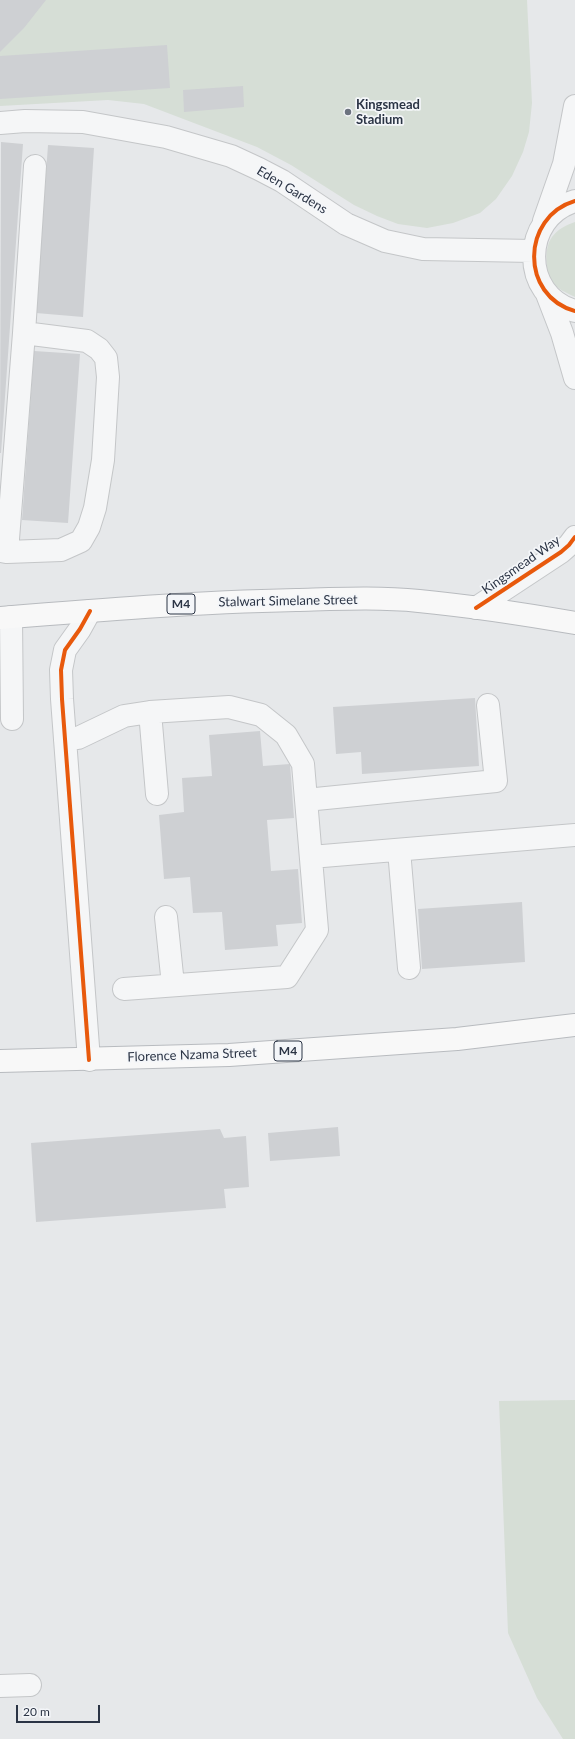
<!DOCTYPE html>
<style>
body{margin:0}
#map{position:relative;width:575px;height:1739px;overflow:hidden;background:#e6e8ea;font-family:Lato,sans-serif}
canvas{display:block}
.scale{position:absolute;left:16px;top:1705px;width:84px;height:18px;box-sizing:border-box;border:2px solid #2b3445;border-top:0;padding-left:5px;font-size:12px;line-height:14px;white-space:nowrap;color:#2b3445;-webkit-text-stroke:3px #f4f6f9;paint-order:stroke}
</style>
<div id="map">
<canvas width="575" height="1739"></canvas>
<div class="scale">20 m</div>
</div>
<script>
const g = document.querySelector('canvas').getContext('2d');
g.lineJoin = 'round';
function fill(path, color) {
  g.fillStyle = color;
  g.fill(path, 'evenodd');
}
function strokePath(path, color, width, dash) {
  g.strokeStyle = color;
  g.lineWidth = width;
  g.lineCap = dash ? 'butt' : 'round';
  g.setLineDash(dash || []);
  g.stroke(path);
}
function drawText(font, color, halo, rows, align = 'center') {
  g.font = font + ' Lato,sans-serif';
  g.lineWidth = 3.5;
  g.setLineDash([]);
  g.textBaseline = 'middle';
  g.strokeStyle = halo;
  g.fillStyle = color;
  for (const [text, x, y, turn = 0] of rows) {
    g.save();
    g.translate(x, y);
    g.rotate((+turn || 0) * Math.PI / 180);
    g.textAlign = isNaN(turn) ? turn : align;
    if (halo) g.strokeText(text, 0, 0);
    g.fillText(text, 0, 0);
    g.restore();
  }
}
const green = new Path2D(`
 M 0,0 L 527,0 L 532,103 L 529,132 L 523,152 L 512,176 L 496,199 L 480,213 L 453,223 L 427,228 L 398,224 L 377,216 L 354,205 L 291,165 L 257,147 L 144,104 L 108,100 L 0,106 Z
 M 575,222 L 575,297 C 567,293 557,289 552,282 C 545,270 544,248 552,237 C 558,229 566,225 575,222 Z
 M 575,1400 L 575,1739 L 563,1739 L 537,1698 L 508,1633 L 499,1401 Z`);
const building = new Path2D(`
 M 0,0 L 46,0 L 24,28 L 0,52 Z
 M 167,45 L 170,88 L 0,99 L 0,56 Z
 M 243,86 L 244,107 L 184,112 L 183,90 Z
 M 1,142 L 23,144 L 1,453 L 0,453 Z
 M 48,145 L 94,148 L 83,317 L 36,313 Z
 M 34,351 L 80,354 L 68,523 L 22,520 Z
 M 475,698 L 479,766 L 362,774 L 361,752 L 336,754 L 333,707 Z
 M 260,731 L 263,766 L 290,764 L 294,818 L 267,820 L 271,871 L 298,869 L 302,923 L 276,925 L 278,946 L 225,950 L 222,912 L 193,913 L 190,877 L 164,879 L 159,815 L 184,812 L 182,778 L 212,776 L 209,735 Z
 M 522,902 L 525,962 L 422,969 L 418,909 Z
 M 338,1127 L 340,1156 L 270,1161 L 268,1133 Z
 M 220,1129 L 224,1138 L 246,1136 L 249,1187 L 224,1189 L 226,1208 L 36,1222 L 31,1143 Z`);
const minor = new Path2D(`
 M 0,123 L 25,121 L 83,122 L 166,137 L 231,156 L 259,169 L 282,181 L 346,224 L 385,241 L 423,249 L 533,251
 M 575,201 C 521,217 520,296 575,311
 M 544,221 L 564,164 L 575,106
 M 547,294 L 562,333 L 575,378
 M 0,551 L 7,552 L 24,333 L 35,166
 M 7,552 L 61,550 L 81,541 L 89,527 L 95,508 L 103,460 L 108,377 L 106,358 L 99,349 L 87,341 L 24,333
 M 476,608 L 561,552 L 569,545 L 575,537
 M 11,617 L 12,719
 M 150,712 L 157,794
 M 65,740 L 78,738 L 124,716 L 150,712 L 229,707 L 261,715 L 286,735 L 303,764 L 317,930 L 287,977 L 124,989
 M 306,800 L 496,781 L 488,705
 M 399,850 L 409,968
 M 311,857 L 575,835
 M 166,917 L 173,985
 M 89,1060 L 62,699 L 61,670 L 65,650 L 80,629 L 90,611
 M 0,1686 L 30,1685`);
const highway = new Path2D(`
 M 0,618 C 98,610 197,602 296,600 C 337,599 378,597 419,601 C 471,606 523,614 575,623
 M 0,1061 L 229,1055 L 457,1039 L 575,1025`);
const cycleway = new Path2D(`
 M 575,201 C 521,217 520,296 575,311
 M 476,608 L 561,552 L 569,545 L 575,537
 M 89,1060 L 62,699 L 61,670 L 65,650 L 80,629 L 90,611`);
const markers = [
 [348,112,4,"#6c737f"]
];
const shields = [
 [181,604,28],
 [288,1051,28]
];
const shieldNames = [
 ["M4",181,604],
 ["M4",288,1051]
];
const poiNames = [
 ["Kingsmead",356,105],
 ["Stadium",356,120]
];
const streetNames = [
 ["Eden Gardens",292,190,31],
 ["Kingsmead Way",521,565,-35],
 ["Stalwart Simelane Street",288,601,-1],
 ["Florence Nzama Street",192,1055,-2]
];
fill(green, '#d6ded6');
fill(building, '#ced0d3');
strokePath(minor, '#c4c6c8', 24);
strokePath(highway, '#b8bbbf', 24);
strokePath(minor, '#f5f6f7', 22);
strokePath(highway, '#f8f8f8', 22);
strokePath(cycleway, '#e8590c', 4);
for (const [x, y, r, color] of markers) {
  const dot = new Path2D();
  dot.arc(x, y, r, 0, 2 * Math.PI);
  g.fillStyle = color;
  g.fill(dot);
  strokePath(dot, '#f4f6f9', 1.5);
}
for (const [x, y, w] of shields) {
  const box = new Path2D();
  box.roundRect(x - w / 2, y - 10, w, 20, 3);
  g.fillStyle = '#f4f6f9';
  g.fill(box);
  strokePath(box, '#2b3445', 1);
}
drawText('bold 12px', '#2b3445', null, shieldNames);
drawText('bold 13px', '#2b3445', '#f4f6f9', poiNames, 'left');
drawText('13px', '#2b3445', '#f4f6f9', streetNames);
</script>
